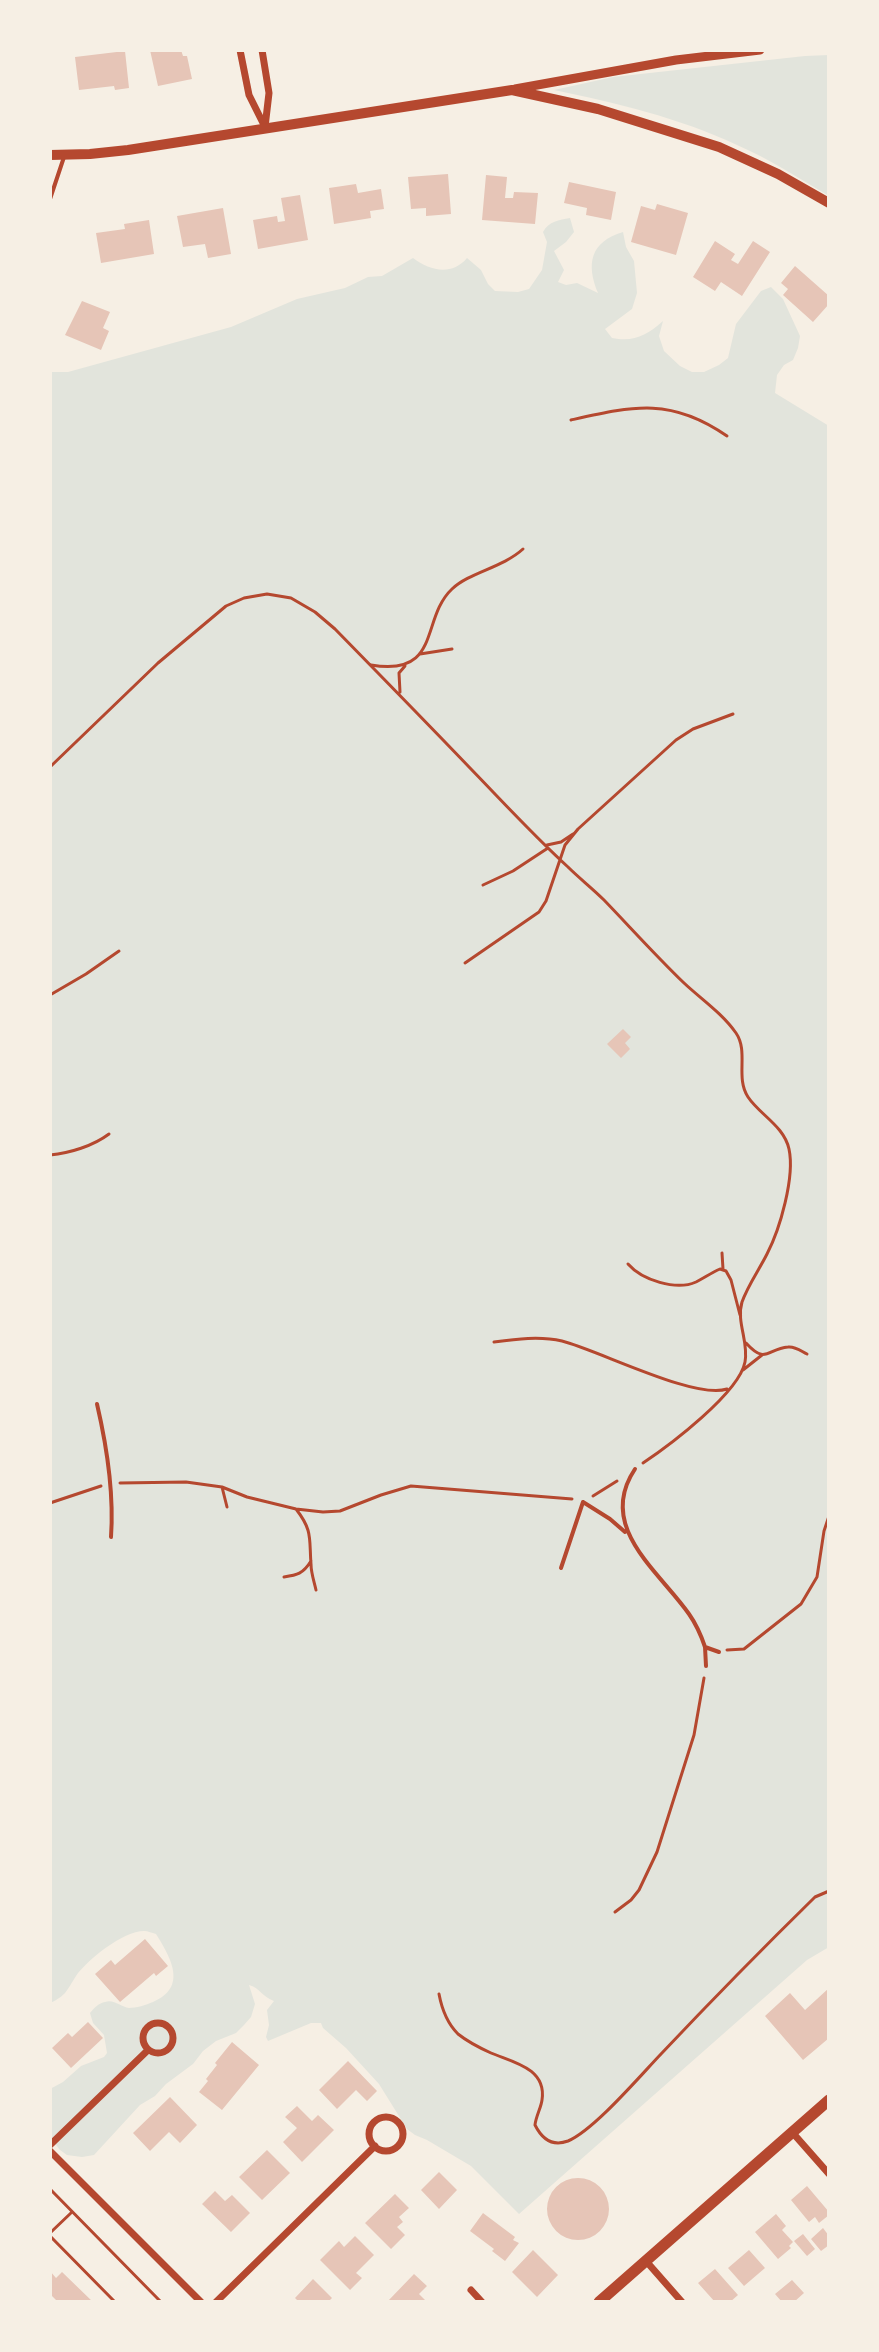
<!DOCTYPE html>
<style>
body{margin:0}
#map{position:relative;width:879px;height:2352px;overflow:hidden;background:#f6efe4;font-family:"Sofia Sans Condensed",sans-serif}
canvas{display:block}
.frame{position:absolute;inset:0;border:52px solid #f6efe4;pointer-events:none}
</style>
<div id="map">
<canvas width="879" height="2352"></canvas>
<div class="frame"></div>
</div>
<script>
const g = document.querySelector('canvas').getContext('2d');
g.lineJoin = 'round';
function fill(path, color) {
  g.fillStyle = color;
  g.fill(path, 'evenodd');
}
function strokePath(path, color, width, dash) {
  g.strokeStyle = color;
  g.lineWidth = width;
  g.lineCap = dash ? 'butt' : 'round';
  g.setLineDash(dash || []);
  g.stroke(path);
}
const green = new Path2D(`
 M 829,55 L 829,196 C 799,178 769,159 737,145 C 680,118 616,103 554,90 L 613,77 L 805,56 Z
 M 570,218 L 574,232 L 566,242 L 554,251 L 564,270 L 558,282 L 566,285 L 577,283 L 598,293 C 586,264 590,242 623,232 L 626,247 L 634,261 L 637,293 L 632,309 L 605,329 L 612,338 C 634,342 646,336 663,321 L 659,336 L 664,351 L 680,366 L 692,372 L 704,372 L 719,365 L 728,358 L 736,324 L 761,291 L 771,287 L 783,299 L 800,336 L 798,348 L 793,360 L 784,365 L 777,375 L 775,393 L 829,426 L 829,1947 L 807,1960 L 519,2214 L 471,2166 L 427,2140 L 415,2135 L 407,2129 L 379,2084 L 346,2048 L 323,2028 L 321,2023 L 311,2023 L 268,2041 L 266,2037 L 269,2025 L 267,2010 L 274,2001 C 261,1996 260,1988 249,1985 L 255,2004 L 251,2017 L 244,2025 L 236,2033 L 216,2041 L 203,2051 L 193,2064 L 166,2084 L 155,2096 L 140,2105 L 94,2155 L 82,2157 L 67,2155 L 60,2150 L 50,2137 L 50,2089 L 63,2082 L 81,2066 L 104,2057 L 107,2053 L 104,2035 L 93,2023 L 90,2013 C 94,2008 99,2003 105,2002 C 114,1999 121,2007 129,2008 C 136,2008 146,2005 153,2002 C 188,1987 171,1958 156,1934 C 152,1933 148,1931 144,1931 C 123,1931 87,1960 76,1976 C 67,1990 66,1996 50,2003 L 50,372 L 68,372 L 231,327 L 297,299 L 345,288 L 368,277 L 382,276 L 413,258 C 430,271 452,276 467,258 L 481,270 L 488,284 L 495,291 L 518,292 L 529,289 L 542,270 L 547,242 L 543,232 C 549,221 559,220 570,218 Z`);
const building = new Path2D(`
 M 150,50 L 181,50 L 183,56 L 187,56 L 192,79 L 158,86 Z
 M 125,51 L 129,88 L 115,90 L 114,86 L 79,90 L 75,57 Z
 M 448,174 L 451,214 L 426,216 L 426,208 L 411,209 L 408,177 Z
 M 486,175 L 507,177 L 505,198 L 513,198 L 514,192 L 538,193 L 535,224 L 482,220 Z
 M 569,182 L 616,192 L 611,220 L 586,215 L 587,208 L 564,203 Z
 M 356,184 L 358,193 L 381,189 L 384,209 L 370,211 L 371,218 L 334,224 L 329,188 Z
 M 300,195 L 308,240 L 258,249 L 253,220 L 277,216 L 278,222 L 285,221 L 281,198 Z
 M 657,204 L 688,213 L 676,255 L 631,242 L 641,206 L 655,210 Z
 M 223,208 L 231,254 L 208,258 L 205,244 L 183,247 L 177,216 Z
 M 149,220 L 154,254 L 101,263 L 96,233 L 125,229 L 124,224 Z
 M 715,241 L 735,254 L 731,260 L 738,264 L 753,241 L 770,252 L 742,296 L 721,282 L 715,291 L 693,277 Z
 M 795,266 L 829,296 L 829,304 L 813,322 L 783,295 L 788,289 L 781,283 Z
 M 82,301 L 110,312 L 103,328 L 109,331 L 101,350 L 65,335 Z
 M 623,1029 L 631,1037 L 625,1043 L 630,1049 L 621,1058 L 607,1044 Z
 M 145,1939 L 168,1966 L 156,1976 L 154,1973 L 120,2002 L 95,1974 L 111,1960 L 115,1965 Z
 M 829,1988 L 829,2038 L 803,2060 L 765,2016 L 790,1993 L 805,2010 Z
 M 88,2022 L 103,2038 L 71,2068 L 52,2048 L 68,2033 L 72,2037 Z
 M 232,2042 L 259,2065 L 222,2110 L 199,2092 L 208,2081 L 206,2079 L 217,2065 L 215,2063 Z
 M 348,2061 L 377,2091 L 367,2101 L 356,2090 L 337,2109 L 319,2090 Z
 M 170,2097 L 197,2125 L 180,2143 L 169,2132 L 150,2151 L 133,2133 Z
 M 297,2106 L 312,2121 L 318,2115 L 334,2130 L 302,2162 L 283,2142 L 297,2128 L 285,2117 Z
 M 267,2150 L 290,2173 L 262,2200 L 239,2177 Z
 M 439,2172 L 457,2190 L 439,2209 L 421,2190 Z
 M547 2209a31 31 0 1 1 62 0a31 31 0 1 1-62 0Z
 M 807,2186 L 829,2212 L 829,2215 L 819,2223 L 815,2217 L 809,2222 L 791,2200 Z
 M 215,2191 L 225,2201 L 232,2195 L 250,2213 L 231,2232 L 202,2204 Z
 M 395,2194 L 409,2208 L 399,2217 L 403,2222 L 397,2227 L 405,2235 L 391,2249 L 365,2223 Z
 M 483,2213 L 515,2237 L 513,2240 L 519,2243 L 505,2261 L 492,2251 L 494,2249 L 470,2231 Z
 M 776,2214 L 786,2226 L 782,2230 L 793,2242 L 789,2246 L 791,2248 L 778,2259 L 755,2232 Z
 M 823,2228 L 829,2236 L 829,2245 L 821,2251 L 811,2239 Z
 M 803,2234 L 815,2249 L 807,2256 L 794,2241 Z
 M 355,2236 L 374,2255 L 356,2273 L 362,2278 L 350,2290 L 320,2260 L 339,2241 L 344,2247 Z
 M 533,2250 L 558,2275 L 537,2297 L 512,2272 Z
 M 749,2250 L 765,2268 L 744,2286 L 728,2268 Z
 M 715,2269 L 738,2295 L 730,2302 L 715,2302 L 698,2283 Z
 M 50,2271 L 56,2278 L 62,2272 L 93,2302 L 58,2302 L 50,2294 Z
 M 414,2274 L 427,2286 L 419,2294 L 427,2302 L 387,2302 Z
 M 313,2279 L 332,2298 L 328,2302 L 299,2302 L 295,2298 Z
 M 792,2280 L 804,2293 L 794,2302 L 782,2302 L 775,2294 Z`);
const path = new Path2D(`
 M 571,420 C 634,406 671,397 727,436
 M 420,654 L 452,649
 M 371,665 C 442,677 420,619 452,589 C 470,572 502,568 523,549
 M 400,692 L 399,673 L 405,666
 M 50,767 L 158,663 L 226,606 L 244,598 L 267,594 L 291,598 L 315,612 L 335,629 C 380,675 425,721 470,768 C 502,801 534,836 568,867 C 579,878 592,888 604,900 C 630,927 656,956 684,983 C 701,999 722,1013 736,1033 C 749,1052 735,1077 748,1097 C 760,1115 784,1126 789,1149 C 795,1177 780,1229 767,1254 C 759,1270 748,1285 742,1302 C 736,1322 749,1342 745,1362 C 739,1393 670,1445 643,1463
 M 547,845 L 561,842 L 573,834
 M 483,885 L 513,871 L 548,848
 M 465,963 L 539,912 L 546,901 L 565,845 L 578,829 L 676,740 L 693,729 L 733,714
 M 50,995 L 86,974 L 119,951
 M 50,1155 C 70,1153 93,1146 109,1134
 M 722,1253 L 723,1269
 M 628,1264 C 642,1280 676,1291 696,1282 C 704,1278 711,1273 720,1269 L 726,1271 L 731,1280 L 740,1315
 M 494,1342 C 516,1339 540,1336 562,1341 C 598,1350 695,1400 727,1389
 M 746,1343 C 766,1365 767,1349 788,1347 C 795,1346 801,1351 807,1354
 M 743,1370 L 762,1355
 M 120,1483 L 186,1482 L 222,1487 L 247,1497 L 296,1509 L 323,1512 L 340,1511 L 381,1495 L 411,1486 L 572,1499
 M 222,1487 L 227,1507
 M 593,1496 L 617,1481
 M 50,1503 L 101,1486
 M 296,1509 C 313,1531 309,1538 311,1564 C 311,1573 314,1581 316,1590
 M 284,1577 C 297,1575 303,1574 311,1561
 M 727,1650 L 744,1649 L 801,1604 L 817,1577 L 824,1531 L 829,1516
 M 615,1912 L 631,1900 L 639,1890 L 657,1852 L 694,1735 L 704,1678
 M 439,1994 C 442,2010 447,2023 458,2034 C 468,2042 480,2048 491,2053 C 512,2062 547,2068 542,2100 C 541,2108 536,2116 535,2125 C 542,2139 552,2147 568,2141 C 594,2130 640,2076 661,2054 C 712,2000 763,1948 815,1897 L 829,1891
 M 50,2189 L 161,2302
 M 50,2233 L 72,2212
 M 50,2236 L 115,2302`);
const service = new Path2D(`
 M 50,199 L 64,157
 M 97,1404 C 107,1447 114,1494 111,1537
 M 635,1469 C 596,1527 659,1571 689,1614 C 696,1624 701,1635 705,1647
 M 561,1568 L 583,1502 L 610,1519 L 625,1532
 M 706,1666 L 705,1647 L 719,1652`);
const minor = new Path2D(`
 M 240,50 L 249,95 L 265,127 L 269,93 L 262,50
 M143 2038a15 15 0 1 1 30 0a15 15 0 1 1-30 0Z
 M369 2134a17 17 0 1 1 34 0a17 17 0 1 1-34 0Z
 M 792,2132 L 829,2174
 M 50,2145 L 148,2050
 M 50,2151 L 201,2302
 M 646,2261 L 682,2302
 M 471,2290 L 482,2302
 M 216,2302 L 375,2146`);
const tertiary = new Path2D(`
 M 515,89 L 676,60 L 760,50`);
const secondary = new Path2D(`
 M 50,155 L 90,154 L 128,150 L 512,90 L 598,109 L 719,147 L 778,174 L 829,203`);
const primary = new Path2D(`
 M 599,2302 L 829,2100`);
fill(green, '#e2e4dc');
fill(building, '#e6c5b7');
strokePath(path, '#b5482f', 3);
strokePath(service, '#b5482f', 4);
strokePath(minor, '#b5482f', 7);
strokePath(tertiary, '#b5482f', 9);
strokePath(secondary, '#b5482f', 10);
strokePath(primary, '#b5482f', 11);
</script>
